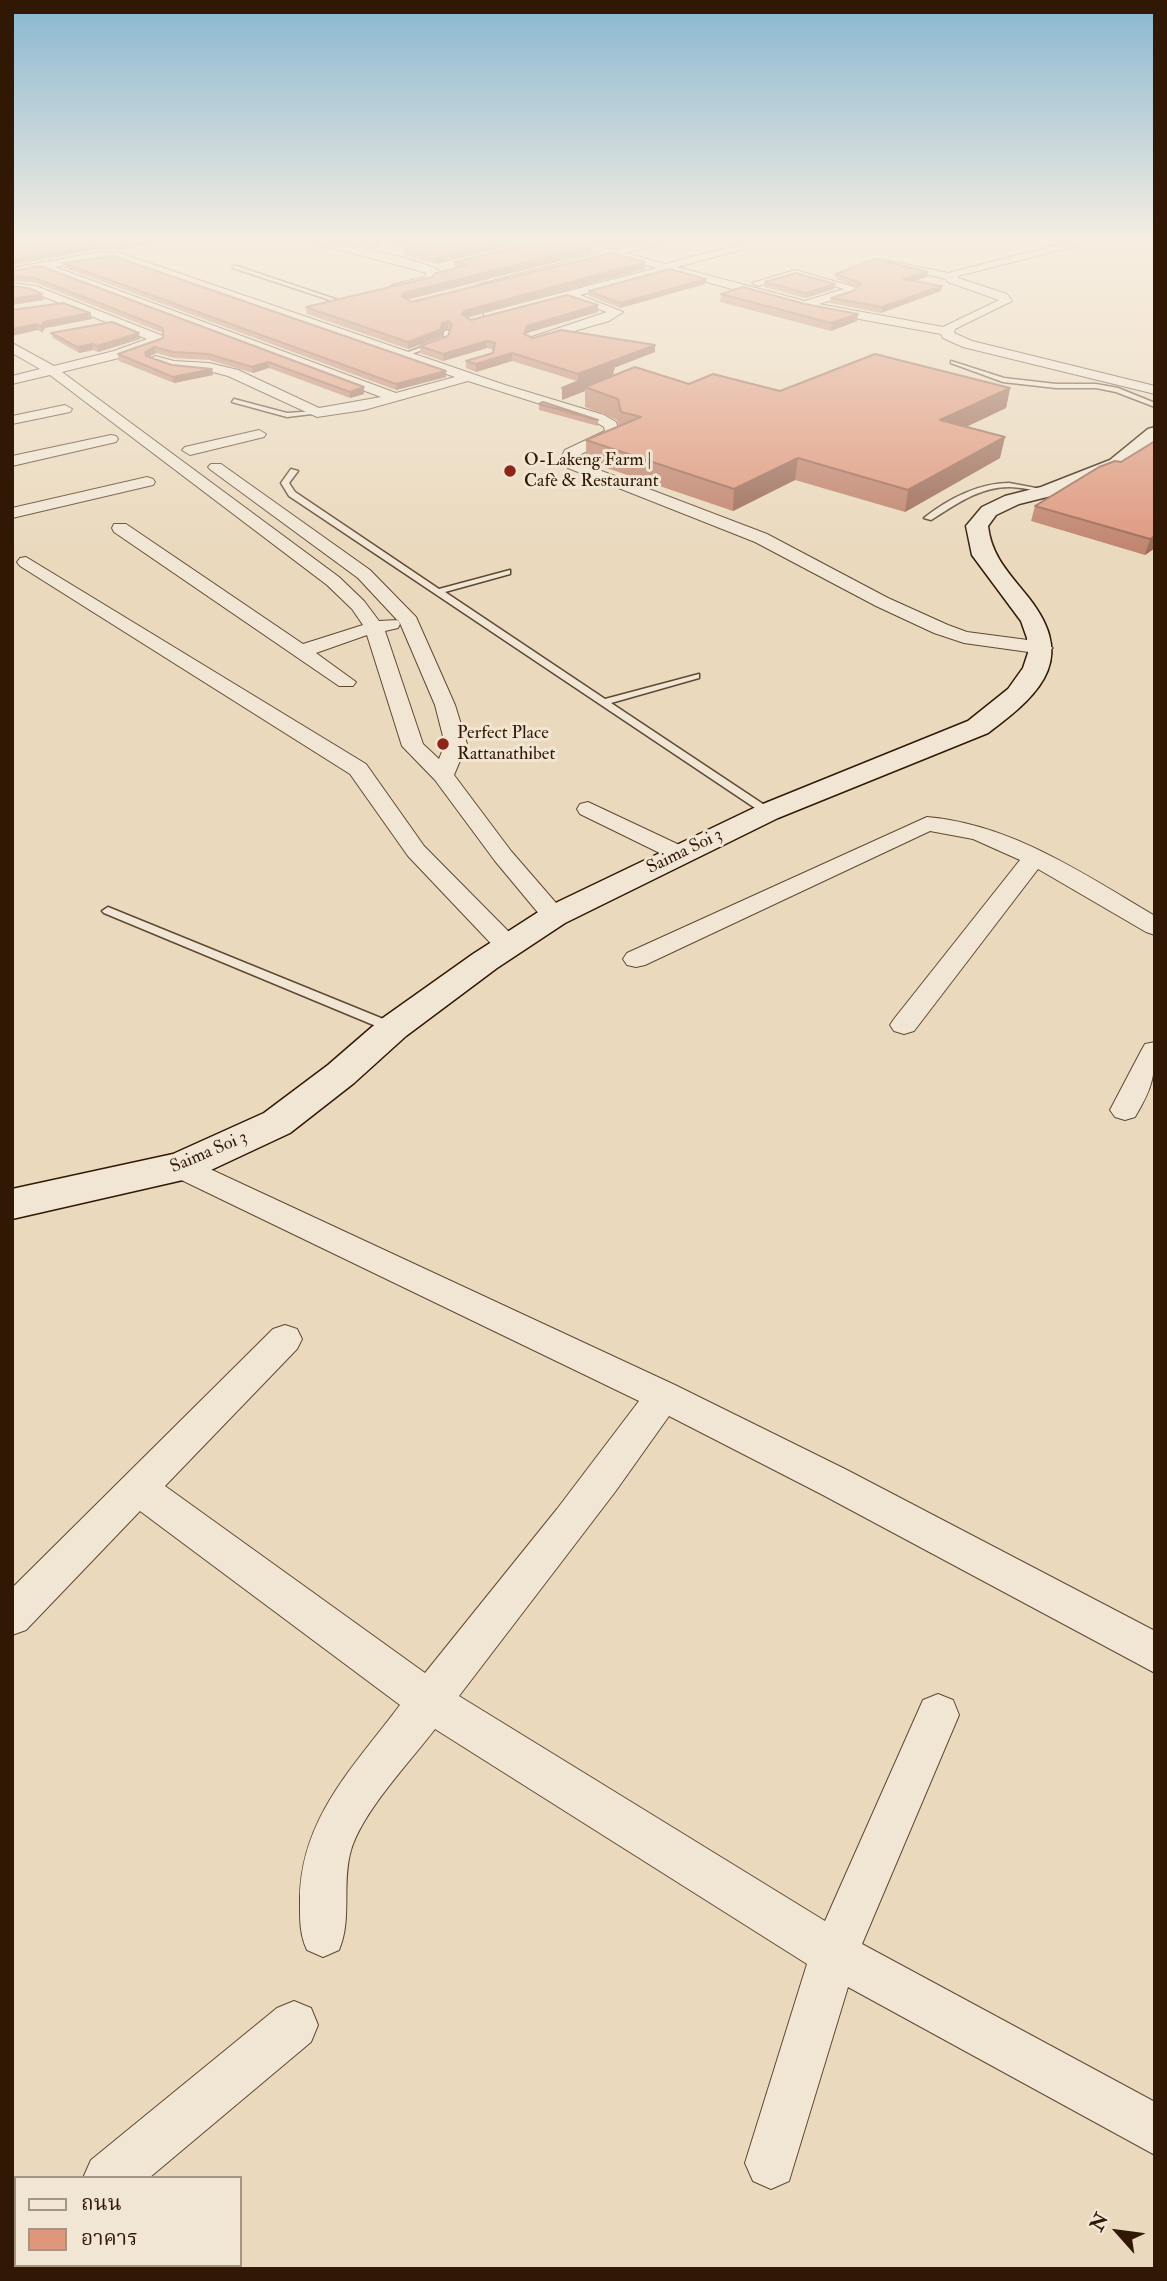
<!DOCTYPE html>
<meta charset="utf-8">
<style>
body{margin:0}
#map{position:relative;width:1167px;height:2281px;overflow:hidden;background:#ead9bd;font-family:"IM FELL Double Pica","Noto Serif Thai",serif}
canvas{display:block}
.frame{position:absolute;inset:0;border:14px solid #311805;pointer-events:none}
.legend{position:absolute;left:14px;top:2176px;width:228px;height:91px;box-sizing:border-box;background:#f1e6d4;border:2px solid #a49481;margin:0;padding:9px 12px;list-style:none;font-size:21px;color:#311805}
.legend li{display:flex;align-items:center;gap:14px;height:35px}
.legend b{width:35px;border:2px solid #a49481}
.north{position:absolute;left:1083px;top:2197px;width:70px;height:70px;-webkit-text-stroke:5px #f1e6d4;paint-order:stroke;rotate:298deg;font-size:19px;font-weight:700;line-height:28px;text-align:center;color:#311805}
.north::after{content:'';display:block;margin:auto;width:24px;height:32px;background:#311805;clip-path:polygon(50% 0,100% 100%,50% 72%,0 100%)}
</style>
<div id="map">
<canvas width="1167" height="2281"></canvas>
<div class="frame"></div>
<ul class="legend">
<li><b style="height:9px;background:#f1e6d4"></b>ถนน</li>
<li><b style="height:19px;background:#de977d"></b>อาคาร</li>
</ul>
<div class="north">N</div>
</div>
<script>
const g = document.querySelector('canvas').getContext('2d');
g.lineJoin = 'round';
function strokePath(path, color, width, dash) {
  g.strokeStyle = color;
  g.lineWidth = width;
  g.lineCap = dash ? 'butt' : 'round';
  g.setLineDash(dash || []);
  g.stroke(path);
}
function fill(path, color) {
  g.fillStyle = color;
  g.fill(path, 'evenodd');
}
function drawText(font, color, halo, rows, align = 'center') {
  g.font = font + ' "IM FELL Double Pica",serif';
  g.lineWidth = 6;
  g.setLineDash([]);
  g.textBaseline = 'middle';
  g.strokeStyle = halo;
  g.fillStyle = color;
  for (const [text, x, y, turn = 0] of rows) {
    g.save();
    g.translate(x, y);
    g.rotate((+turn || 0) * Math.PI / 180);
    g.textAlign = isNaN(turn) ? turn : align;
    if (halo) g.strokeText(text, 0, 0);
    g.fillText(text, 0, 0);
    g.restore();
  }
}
const lane = new Path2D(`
 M 233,266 L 237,266 L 341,301 L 336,302 L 233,268 Z
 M 447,330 L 450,332 L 448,341 L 408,355 L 403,354 L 443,339 L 444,332 Z
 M 951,361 L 1004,378 L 1056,384 L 1096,384 L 1118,388 L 1155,403 L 1155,407 L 1116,392 L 1096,388 L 1056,388 L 1003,382 L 951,363 Z
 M 234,399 L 287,413 L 317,411 L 320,413 L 287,417 L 232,402 Z
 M 291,469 L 298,471 L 289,483 L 295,492 L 439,589 L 510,570 L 510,574 L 445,592 L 605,699 L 699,674 L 699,678 L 611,703 L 772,810 L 772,814 L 764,814 L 289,496 L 281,483 Z
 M 1009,483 L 1052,491 L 1048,493 C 1035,491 1022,487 1009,487 C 979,487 955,505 931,520 L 924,518 C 948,499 979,483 1009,483 Z
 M 108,907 L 398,1025 L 399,1028 L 398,1031 L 388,1031 L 104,913 L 102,911 Z`);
const street = new Path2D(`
 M 303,240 C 324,238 424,259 441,272 L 432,281 L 396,290 L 390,287 L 392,285 L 424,277 L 427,273 Z
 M 560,240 C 579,238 596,250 615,249 C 634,248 650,240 670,240 L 669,242 L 626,253 L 665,264 L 737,245 L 742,248 L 741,250 L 677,267 L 805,301 L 844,289 L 795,276 L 758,286 L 752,283 L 795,270 L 858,288 L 852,294 L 819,304 L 943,327 L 999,300 L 948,282 L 946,279 L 879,263 L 879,259 L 948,273 L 1076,240 L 1092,240 L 1091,242 L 958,276 L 958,278 L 1007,294 L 1012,301 L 955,329 L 954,333 L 972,341 L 1155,386 L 1155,394 L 963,347 L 943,338 L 941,334 L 805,309 L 670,272 L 580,295 L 623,312 L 609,321 L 536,342 L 532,343 L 526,339 L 607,312 L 567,299 L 484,319 L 484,313 L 657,268 L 613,256 L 483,288 L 477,285 L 600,253 Z
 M 100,252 L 120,253 L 505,385 L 604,415 L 616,422 L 619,431 L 613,439 L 577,456 L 575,460 L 578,462 L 767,534 L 888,598 L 948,625 L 967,632 L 1043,642 L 1053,648 L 1043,654 L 964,643 L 934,633 L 876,606 L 755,542 L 568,468 L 559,461 L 565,450 L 605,431 L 604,427 L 594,421 L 468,381 L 364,410 L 317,417 L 228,376 L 209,371 L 174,369 L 148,360 L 155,356 L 174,361 L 209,363 L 238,370 L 319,408 L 381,397 L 42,269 L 12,274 L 12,268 ZM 100,258 L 115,258 L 455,377 L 396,393 L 55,267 Z
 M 12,283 L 36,286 L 163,336 L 163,342 L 123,357 L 62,372 L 339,577 L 364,601 L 379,621 L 398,620 L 400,624 L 398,628 L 385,631 L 423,744 L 439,759 L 445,744 L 435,705 L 400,623 L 358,578 L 211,470 L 208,467 L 211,464 L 221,464 L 370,570 L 416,617 L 455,705 L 467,744 L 454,775 L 511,851 L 563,911 L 566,916 L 563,921 L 554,924 L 545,921 L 495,861 L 435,780 L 402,746 L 367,635 L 316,653 L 356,682 L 353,686 L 339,686 L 114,532 L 112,528 L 114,524 L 126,524 L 303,644 L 363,625 L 352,609 L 327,585 L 50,375 L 12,384 L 12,376 L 40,369 L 12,353 L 12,343 L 54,366 L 114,351 L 147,339 L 30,291 L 12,290 Z
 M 65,405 L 72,409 L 70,412 L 12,424 L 12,416 Z
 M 259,430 L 266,434 L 264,437 L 190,455 L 182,450 L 185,447 Z
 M 111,435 L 116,436 L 118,439 L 116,442 L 12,466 L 12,456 Z
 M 147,477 L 153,479 L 155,482 L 153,485 L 12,518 L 12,508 Z
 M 26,557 L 366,764 L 424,846 L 517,940 L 521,946 L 517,952 L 508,954 L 499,952 L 408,856 L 350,774 L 20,566 L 17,562 L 20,558 Z
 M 588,802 L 688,849 L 692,854 L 688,859 L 672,859 L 580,814 L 577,809 L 580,804 Z
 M 927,817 C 1011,824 1084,874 1155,916 L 1155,935 L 1146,932 L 1038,869 L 914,1031 L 904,1034 L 894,1031 L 890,1025 L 894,1019 L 1020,860 L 973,839 L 930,831 L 645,965 L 636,967 L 627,965 L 623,959 L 627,953 Z
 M 1155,1042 C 1155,1076 1153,1087 1135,1117 L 1125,1120 L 1115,1117 L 1110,1110 L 1141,1051 L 1145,1044 Z
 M 182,1156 L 675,1385 L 847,1470 L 1155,1631 L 1155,1673 L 821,1494 L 669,1416 L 615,1492 L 459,1696 L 825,1921 L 923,1700 L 938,1694 L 953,1700 L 959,1715 L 862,1944 L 1155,2102 L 1155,2155 L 848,1987 L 789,2181 L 771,2189 L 753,2181 L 745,2163 L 807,1964 L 435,1729 C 410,1762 359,1815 350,1854 C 342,1886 352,1920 339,1950 L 323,1957 L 307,1950 C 299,1933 300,1917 300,1898 C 301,1818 355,1765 400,1705 L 140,1511 L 26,1630 L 12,1635 L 12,1588 L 273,1329 L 285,1325 L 297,1329 L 302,1339 L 297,1349 L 165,1486 L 425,1673 L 557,1509 L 639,1401 L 171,1175 L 167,1167 L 171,1159 Z
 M 294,2001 L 311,2008 L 318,2025 L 311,2042 L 149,2178 L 83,2178 L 91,2160 L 277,2008 Z
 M 16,2229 L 16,2265 L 39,2265 L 37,2269 L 12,2269 L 12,2231 Z
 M 164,2265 L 218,2265 L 220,2269 L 166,2269 Z`);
const secondary = new Path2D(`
 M 1155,427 L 1155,443 L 1124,468 L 1055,495 L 1019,504 L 996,515 L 988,526 C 991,554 1007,571 1024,592 C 1078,656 1045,691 988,733 L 778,818 L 565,923 L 497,968 L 406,1036 L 354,1083 L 290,1133 L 196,1177 L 12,1219 L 12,1189 L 173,1154 L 264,1113 L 328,1065 L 380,1020 L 473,954 L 543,909 L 758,806 L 968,721 L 1008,689 L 1023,668 L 1028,653 L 1027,638 L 1021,621 L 972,555 L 966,526 L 982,507 L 1005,496 L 1041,487 L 1110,460 L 1148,429 Z`);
const wall = new Path2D(`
 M 12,240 L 172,240 L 118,250 L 100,249 Z
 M 343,240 L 425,240 L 398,245 L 384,242 L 376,248 Z
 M 445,240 L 436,264 L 404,255 L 403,250 Z
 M 579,240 L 643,240 L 615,246 Z
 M 591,246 L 591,253 L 407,300 L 411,302 L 645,269 L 467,318 L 471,320 L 598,305 L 598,312 L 527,333 L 527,335 L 533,338 L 655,352 L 612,368 L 614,376 L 689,384 L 780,391 L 1010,388 L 1006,408 L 966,427 L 1000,458 L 905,512 L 795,480 L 733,511 L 586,461 L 586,440 L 619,426 L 617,420 L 585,407 L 585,391 L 562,400 L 577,381 L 512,361 L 476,372 L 466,368 L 466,361 L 493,353 L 494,350 L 487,348 L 443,361 L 420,353 L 420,346 L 448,336 L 450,330 L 448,328 L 443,330 L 441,337 L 408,349 L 307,314 L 306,307 L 432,277 L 455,269 L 454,262 Z
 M 63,263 L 446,371 L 446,377 L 396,390 L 65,268 Z
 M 12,271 L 364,387 L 364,394 L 350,398 L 269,368 L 253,373 L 209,360 L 174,358 L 156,353 L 148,357 L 172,365 L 212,369 L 213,375 L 174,383 L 119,361 L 118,354 L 163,338 L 163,333 L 36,283 L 12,281 Z
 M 928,272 L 927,277 L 914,281 L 941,291 L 881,313 L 830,303 L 831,298 L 853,291 L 857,287 L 836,279 L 836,274 Z
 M 706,279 L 705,284 L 620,308 L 589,296 L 589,291 Z
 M 765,282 L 834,289 L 805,298 L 764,287 Z
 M 721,294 L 857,321 L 831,331 L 720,302 Z
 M 12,310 L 90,313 L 92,319 L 45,328 L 42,333 Z
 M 51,333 L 140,339 L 98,352 L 93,350 L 79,353 L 53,338 Z
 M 539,404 L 598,420 L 598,426 L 539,410 Z
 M 1155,441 L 1155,548 L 1145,555 L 1031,521 L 1035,506 L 1121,462 Z`);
const shadedWall = new Path2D(`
 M 144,240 L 172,240 L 118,250 L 117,245 Z
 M 380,240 L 383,240 L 384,242 L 376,248 L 375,243 Z
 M 398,240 L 425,240 L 398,245 Z
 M 513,240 L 533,240 L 436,264 L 435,259 Z
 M 623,240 L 643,240 L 615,246 L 615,241 Z
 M 98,244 L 100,249 L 12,265 L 12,260 Z
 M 591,246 L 591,253 L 404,300 L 402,296 L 404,293 Z
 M 645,262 L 645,269 L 464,318 L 462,314 L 464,311 Z
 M 928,272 L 927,277 L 902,285 L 903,279 Z
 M 706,279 L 705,284 L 620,308 L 620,303 Z
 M 835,284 L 834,289 L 805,298 L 806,293 Z
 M 942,286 L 941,291 L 881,313 L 882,307 Z
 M 42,294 L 44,300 L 12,305 L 12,299 Z
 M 598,305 L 598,312 L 527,333 L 525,341 L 524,334 L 527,326 Z
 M 90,313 L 92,319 L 45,328 L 42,333 L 41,327 L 43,322 Z
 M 858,314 L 857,321 L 831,331 L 831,323 Z
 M 448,321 L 448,328 L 443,330 L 441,337 L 408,349 L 408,342 L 442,323 Z
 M 37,324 L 38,330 L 12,336 L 12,329 Z
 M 139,333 L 140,339 L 98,352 L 97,346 Z
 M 487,341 L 487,348 L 443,361 L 443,354 Z
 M 92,344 L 93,350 L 79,353 L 77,347 Z
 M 655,345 L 655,352 L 578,382 L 578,374 Z
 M 154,347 L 156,353 L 147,358 L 145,352 Z
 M 512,353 L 512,361 L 476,372 L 476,364 Z
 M 268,362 L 269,368 L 253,373 L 252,367 Z
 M 212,369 L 213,375 L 174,383 L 173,377 Z
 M 614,369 L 613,381 L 585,387 L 585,391 L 562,400 L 562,388 Z
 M 446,371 L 446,377 L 396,390 L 396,384 Z
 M 364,387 L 364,394 L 350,398 L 350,392 Z
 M 1010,388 L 1006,408 L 936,441 L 940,420 Z
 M 1005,437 L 1000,458 L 905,512 L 908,490 Z
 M 798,458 L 795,480 L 733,511 L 734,489 Z
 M 1155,536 L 1155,548 L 1145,555 L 1150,539 Z`);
const building = new Path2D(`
 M 12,240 L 144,240 L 117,245 L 98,244 L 12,260 Z
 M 361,240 L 380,240 L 375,243 Z
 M 445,240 L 513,240 L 435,259 L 403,250 Z
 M 546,240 L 570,240 L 591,246 L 404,293 L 402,296 L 411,302 L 611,253 L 645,262 L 464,311 L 462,314 L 471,320 L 567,295 L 598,305 L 527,326 L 524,334 L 533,338 L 561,330 L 655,345 L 578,374 L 512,353 L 476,364 L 466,361 L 493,353 L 495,343 L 487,341 L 443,354 L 420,346 L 448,336 L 452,325 L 448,321 L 442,323 L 440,330 L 408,342 L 306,307 L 432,277 L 436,273 L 468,265 L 454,262 Z
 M 605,240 L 623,240 L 615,241 Z
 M 113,256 L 446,371 L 396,384 L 63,263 Z
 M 875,259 L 928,272 L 903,279 L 942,286 L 882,307 L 831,298 L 853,291 L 861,283 L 836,274 Z
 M 40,266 L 364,387 L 350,392 L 268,362 L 252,367 L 208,354 L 173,352 L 154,347 L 145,352 L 146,356 L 172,365 L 212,369 L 173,377 L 118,354 L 163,338 L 163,328 L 35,278 L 12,276 L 12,271 Z
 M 670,269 L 706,279 L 620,303 L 589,291 Z
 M 796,273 L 835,284 L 806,293 L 765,282 Z
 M 12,286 L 28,288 L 42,294 L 12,299 Z
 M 743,287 L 805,304 L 858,314 L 831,323 L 721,294 Z
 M 63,303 L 90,313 L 43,322 L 41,327 L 37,324 L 12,329 L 12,310 Z
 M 112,322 L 139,333 L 97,346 L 92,344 L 77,347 L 51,333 Z
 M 875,354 L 1010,388 L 940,420 L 1005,437 L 908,490 L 798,458 L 734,489 L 586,440 L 641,417 L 621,412 L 618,399 L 585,387 L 635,367 L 689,384 L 713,374 L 780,391 Z
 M 610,368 L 614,369 L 562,388 Z
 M 543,402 L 598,420 L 539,404 Z
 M 1155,441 L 1155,536 L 1150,539 L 1035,506 L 1099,467 L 1115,461 L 1121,462 Z`);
const markers = [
 [510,471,7,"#8f2418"],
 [443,744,7,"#8f2418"]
];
const farPoinames = [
 ["O-Lakeng Farm |",524,461],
 ["Cafè & Restaurant",524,482],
 ["Perfect Place",457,734],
 ["Rattanathibet",457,755]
];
const farStreetnames = [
 ["Saima Soi 3",685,852,-26],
 ["Saima Soi 3",209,1153,-23]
];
strokePath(lane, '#5f4833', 3);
strokePath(street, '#5f4833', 2);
strokePath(secondary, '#311805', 3);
fill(lane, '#f1e6d4');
fill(street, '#f1e6d4');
fill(secondary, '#f1e6d4');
fill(wall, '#bf826c');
fill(shadedWall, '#9b6a58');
fill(building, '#de977d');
strokePath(building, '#9b6a58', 2);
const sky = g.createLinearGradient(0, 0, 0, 559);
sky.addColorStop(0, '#88b6d0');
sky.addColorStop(0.43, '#f6eee1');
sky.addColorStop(1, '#f6eee100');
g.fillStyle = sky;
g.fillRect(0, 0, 1167, 559);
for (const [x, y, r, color] of markers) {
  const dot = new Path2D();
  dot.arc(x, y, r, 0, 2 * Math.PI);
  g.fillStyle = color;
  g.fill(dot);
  strokePath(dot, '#f1e6d4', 2.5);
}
drawText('18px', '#311805', '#f1e6d4', farPoinames, 'left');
drawText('18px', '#311805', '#f1e6d4', farStreetnames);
</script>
